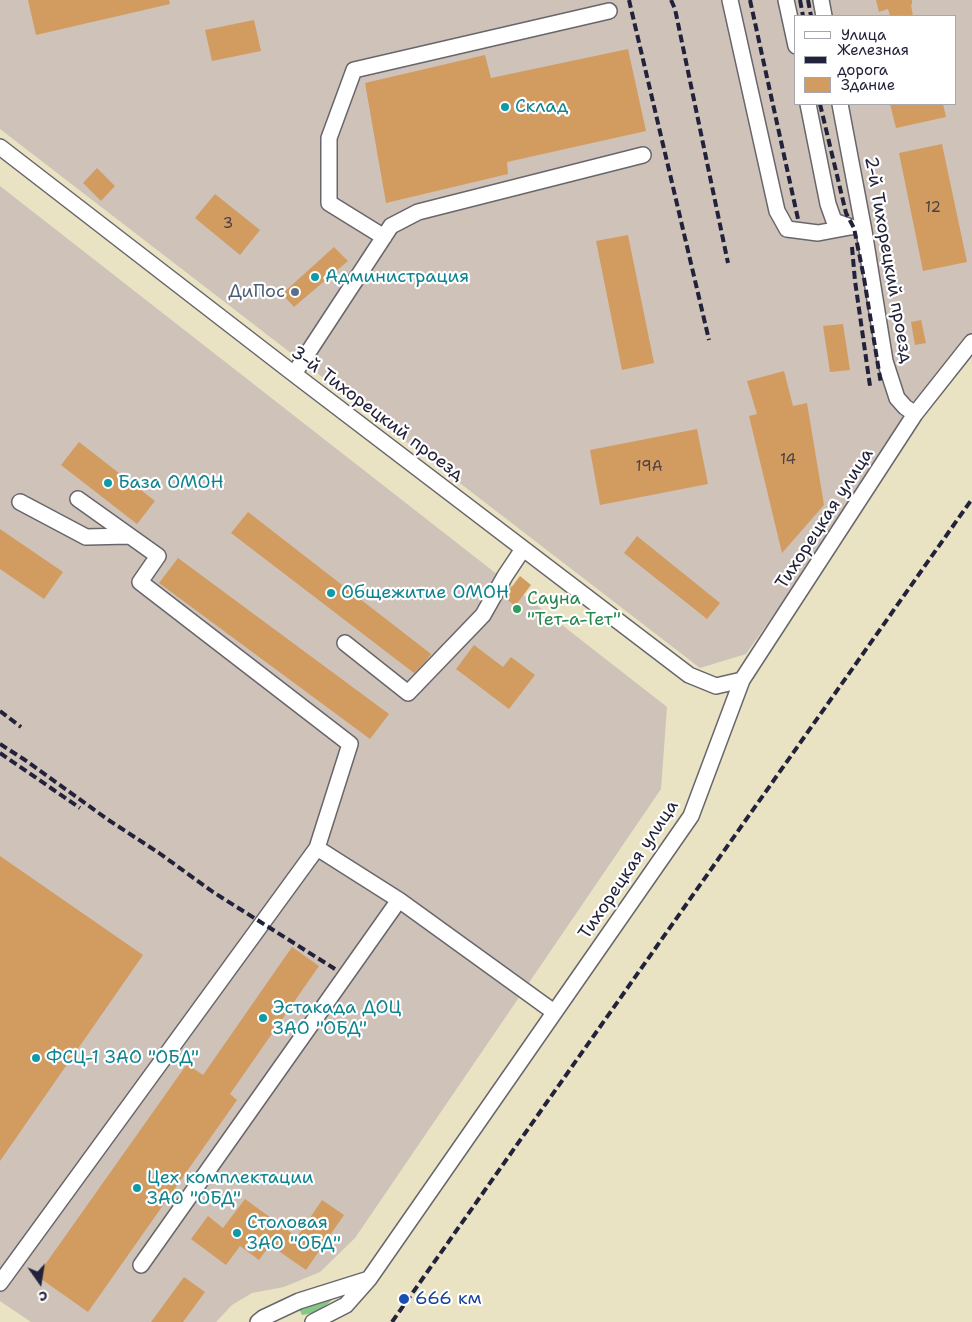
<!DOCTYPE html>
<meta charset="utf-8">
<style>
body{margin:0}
#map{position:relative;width:972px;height:1322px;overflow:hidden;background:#e9e3c3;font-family:"Shantell Sans",sans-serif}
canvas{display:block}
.legend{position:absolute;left:794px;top:15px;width:162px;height:90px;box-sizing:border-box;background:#fff;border:1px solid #a7a7b1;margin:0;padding:6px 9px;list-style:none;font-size:15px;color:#22223b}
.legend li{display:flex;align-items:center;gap:10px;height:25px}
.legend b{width:25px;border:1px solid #a7a7b1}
.north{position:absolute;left:15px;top:1257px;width:50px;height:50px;-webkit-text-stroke:4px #fff;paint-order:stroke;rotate:167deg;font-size:14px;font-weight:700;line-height:20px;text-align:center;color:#22223b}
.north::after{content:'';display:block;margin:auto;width:18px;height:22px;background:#22223b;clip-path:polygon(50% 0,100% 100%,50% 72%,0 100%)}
</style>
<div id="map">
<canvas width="972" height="1322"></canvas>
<ul class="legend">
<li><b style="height:6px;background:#fff"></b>Улица</li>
<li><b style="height:6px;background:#22223b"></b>Железная дорога</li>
<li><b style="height:14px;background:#d29c61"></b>Здание</li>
</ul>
<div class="north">С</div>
</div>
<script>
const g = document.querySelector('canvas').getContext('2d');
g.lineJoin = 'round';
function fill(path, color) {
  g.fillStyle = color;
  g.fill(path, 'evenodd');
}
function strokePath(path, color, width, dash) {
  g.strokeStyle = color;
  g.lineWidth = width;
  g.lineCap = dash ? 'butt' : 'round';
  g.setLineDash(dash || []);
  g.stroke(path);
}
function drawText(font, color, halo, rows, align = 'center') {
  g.font = font + ' "Shantell Sans",sans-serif';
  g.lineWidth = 4.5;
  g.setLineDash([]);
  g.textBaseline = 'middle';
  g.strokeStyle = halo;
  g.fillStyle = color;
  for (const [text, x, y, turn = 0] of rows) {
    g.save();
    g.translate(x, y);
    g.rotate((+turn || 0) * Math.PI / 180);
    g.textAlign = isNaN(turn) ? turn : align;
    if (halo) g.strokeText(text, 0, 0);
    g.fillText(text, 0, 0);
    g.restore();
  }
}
const industrial = new Path2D(`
 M 0,0 L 972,0 L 972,333 L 746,654 L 700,668 L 0,129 ZM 796,16 L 956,16 L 956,104 L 796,104 Z
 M 0,186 L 667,707 L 661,789 L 355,1238 L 320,1272 L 284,1287 L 252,1293 L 232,1305 L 216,1322 L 31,1322 L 0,1301 Z`);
const green = new Path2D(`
 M 330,1296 L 333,1299 C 323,1309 315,1313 302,1315 L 299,1309 Z`);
const building = new Path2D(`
 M 28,0 L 169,0 L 170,4 L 36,35 Z
 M 876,0 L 912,0 L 912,4 L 911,5 L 913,16 L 890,16 L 888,9 L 879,12 Z
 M 254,20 L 261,51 L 212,61 L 205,30 Z
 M 628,49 L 646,131 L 507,162 L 508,174 L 386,203 L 365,83 L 485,55 L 491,78 Z
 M 890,104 L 943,104 L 946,117 L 896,128 Z
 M 942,144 L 967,262 L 923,271 L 899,153 Z
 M 97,168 L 115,186 L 101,201 L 83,183 Z
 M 215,194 L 260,230 L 240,255 L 195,218 Z
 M 628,235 L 654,363 L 622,370 L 596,241 Z
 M 334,247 L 348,261 L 294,307 L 282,294 Z
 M 921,320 L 926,343 L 915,345 L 911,322 Z
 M 843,324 L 850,370 L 830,372 L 823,326 Z
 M 784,371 L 793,406 L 807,403 L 824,505 L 782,553 L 749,416 L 757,414 L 747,381 Z
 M 697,429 L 708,484 L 600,505 L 590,450 Z
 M 79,442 L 155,501 L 137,524 L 61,465 Z
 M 248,512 L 431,654 L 425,662 L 414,673 L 231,533 Z
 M 0,529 L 63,572 L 44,599 L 0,569 Z
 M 637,536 L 720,603 L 707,619 L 624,553 Z
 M 178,558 L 389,714 L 370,739 L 159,583 Z
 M 520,576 L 531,585 L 515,606 L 504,597 Z
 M 474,645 L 503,667 L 511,657 L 535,675 L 509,709 L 456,669 Z
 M 0,856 L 143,955 L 0,1161 Z
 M 292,947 L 319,966 L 230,1094 L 237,1100 L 88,1312 L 37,1276 L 187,1064 L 203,1075 Z
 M 245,1199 L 297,1237 L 322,1200 L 344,1215 L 306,1270 L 270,1245 L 259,1260 L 240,1246 L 226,1265 L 191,1239 L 208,1216 L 223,1228 Z
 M 184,1277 L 205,1292 L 183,1322 L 151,1322 Z`);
const minor = new Path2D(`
 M 730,0 L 777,211 L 787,229 L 818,233 L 850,227
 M 786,0 L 796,46
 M 821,0 L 824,16
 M 808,104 L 828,204 L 834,221 L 851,227
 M 840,104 L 864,231 L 885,361 L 897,398 L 905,407 L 915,414
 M 0,147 L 294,374 L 689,675 L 716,686 L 742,680
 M 384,237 L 329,203 L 329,138 L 354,70 L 609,11
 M 294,374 L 391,226 L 418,212 L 643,155
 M 78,499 L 158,556 L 140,582 L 350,744 L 317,848 L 399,900 L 554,1012
 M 20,502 L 86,537 L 129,536
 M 345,643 L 408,693 L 483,615 L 505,576 L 523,549
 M 141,1265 L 399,900
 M 0,1283 L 317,848
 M 258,1322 L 263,1318 L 299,1301 L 369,1279
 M 313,1322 L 346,1305 L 369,1279 L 691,816 L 742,680 L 915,414 L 972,342`);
const rail = new Path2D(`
 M 629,0 L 709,340
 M 671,0 L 675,9 L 728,263
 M 750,0 L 798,219
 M 800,0 L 803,16
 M 808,0 L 811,16
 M 820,104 L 846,213 L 854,228 L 864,278 L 881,384
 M 852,247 L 855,281 L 870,386
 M 0,711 L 21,727
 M 0,744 L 25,760 L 107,819 L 159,853 L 213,892 L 335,969
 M 0,753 L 80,808
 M 392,1322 L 972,499`);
const markers = [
 [505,107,5,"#0f9aa8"],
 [315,277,5,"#0f9aa8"],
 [295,292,5,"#5c6f8a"],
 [108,483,5,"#0f9aa8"],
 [331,593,5,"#0f9aa8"],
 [517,609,5,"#2e9e5b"],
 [263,1018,5,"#0f9aa8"],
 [36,1058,5,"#0f9aa8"],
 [137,1188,5,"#0f9aa8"],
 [237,1233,5,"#0f9aa8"],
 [404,1299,6,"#1a4fb4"]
];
const numberNames = [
 ["12",933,208],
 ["3",228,224],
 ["14",788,460],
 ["19А",649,467]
];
const cultureNames = [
 ["Склад",515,107],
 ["Администрация",325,277],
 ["База ОМОН",118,483],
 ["Общежитие ОМОН",341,593],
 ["Эстакада ДОЦ",273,1008],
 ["ЗАО \"ОБД\"",273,1029],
 ["ФСЦ-1 ЗАО \"ОБД\"",46,1058],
 ["Цех комплектации",147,1178],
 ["ЗАО \"ОБД\"",147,1199],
 ["Столовая",247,1223],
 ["ЗАО \"ОБД\"",247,1244]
];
const streetNames = [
 ["2-й Тихорецкий проезд",888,260,80],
 ["3-й Тихорецкий проезд",377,414,37],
 ["Тихорецкая улица",825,519,-57],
 ["Тихорецкая улица",629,870,-56]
];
const serviceNames = [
 ["ДиПос",285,292]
];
const leisureNames = [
 ["Сауна",527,599],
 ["\"Тет-а-Тет\"",527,620]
];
const transitNames = [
 ["666 км",415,1299]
];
fill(industrial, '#cec2b9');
fill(green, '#83c983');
fill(building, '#d29c61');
strokePath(minor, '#68666b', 18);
strokePath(minor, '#fff', 15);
strokePath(rail, '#22223b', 4, [8, 4]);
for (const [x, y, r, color] of markers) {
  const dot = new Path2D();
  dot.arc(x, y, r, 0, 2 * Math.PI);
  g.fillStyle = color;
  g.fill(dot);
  strokePath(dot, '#fff', 2);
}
drawText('15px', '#4e4044', null, numberNames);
drawText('18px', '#0d838f', '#fff', cultureNames, 'left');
drawText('18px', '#22223b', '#fff', streetNames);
drawText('18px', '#4e5e75', '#fff', serviceNames, 'right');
drawText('18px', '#27864d', '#fff', leisureNames, 'left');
drawText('18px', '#164399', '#fff', transitNames, 'left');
</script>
